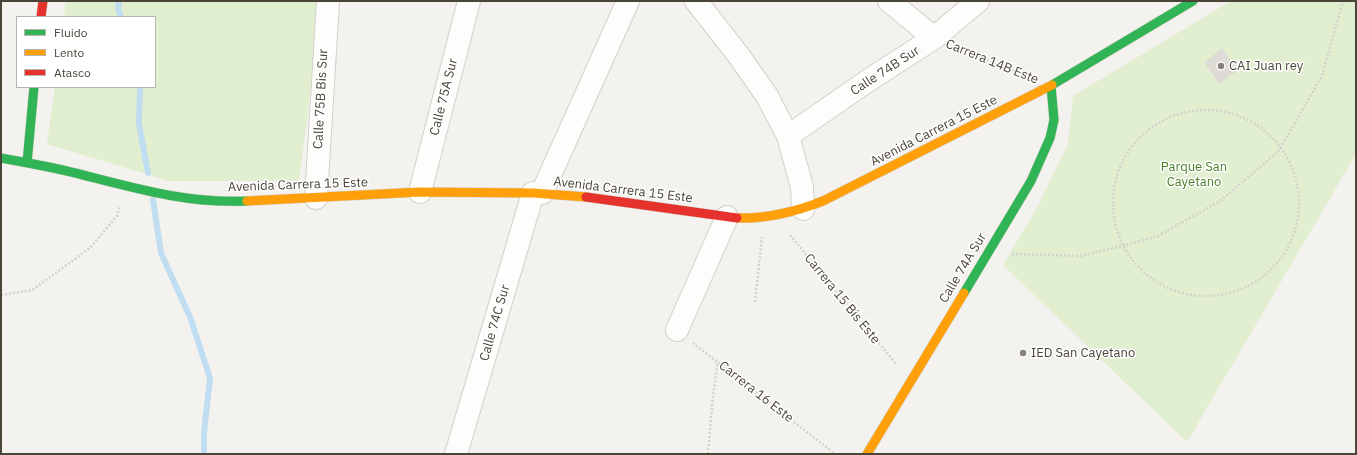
<!DOCTYPE html>
<style>
body{margin:0}
#map{position:relative;width:1357px;height:455px;overflow:hidden;background:#f4f2ee;font-family:"IBM Plex Sans",sans-serif}
canvas{display:block}
.frame{position:absolute;inset:0;border:2px solid #4b4439;pointer-events:none}
.legend{position:absolute;left:16px;top:16px;width:140px;height:72px;box-sizing:border-box;background:#fff;border:1px solid #b7b4b0;margin:0;padding:5px 7px;list-style:none;font-size:12px;color:#4b4439}
.legend li{display:flex;align-items:center;gap:8px;height:20px}
.legend b{width:20px;border:1px solid #b7b4b0}
</style>
<div id="map">
<canvas width="1357" height="455"></canvas>
<div class="frame"></div>
<ul class="legend">
<li><b style="height:5px;background:#30b455"></b>Fluido</li>
<li><b style="height:5px;background:#ff9f0a"></b>Lento</li>
<li><b style="height:5px;background:#e5322d"></b>Atasco</li>
</ul>
</div>
<script>
const g = document.querySelector('canvas').getContext('2d');
g.lineJoin = 'round';
function fill(path, color) {
  g.fillStyle = color;
  g.fill(path, 'evenodd');
}
function strokePath(path, color, width, dash) {
  g.strokeStyle = color;
  g.lineWidth = width;
  g.lineCap = dash ? 'butt' : 'round';
  g.setLineDash(dash || []);
  g.stroke(path);
}
function drawText(font, color, halo, rows, align = 'center') {
  g.font = font + ' "IBM Plex Sans",sans-serif';
  g.lineWidth = 3;
  g.setLineDash([]);
  g.textBaseline = 'middle';
  g.strokeStyle = halo;
  g.fillStyle = color;
  for (const [text, x, y, turn = 0] of rows) {
    g.save();
    g.translate(x, y);
    g.rotate((+turn || 0) * Math.PI / 180);
    g.textAlign = isNaN(turn) ? turn : align;
    if (halo) g.strokeText(text, 0, 0);
    g.fillText(text, 0, 0);
    g.restore();
  }
}
const green = new Path2D(`
 M 66,1 L 318,1 L 311,88 L 299,181 L 169,181 L 47,144 L 55,87 L 155,87 L 155,17 L 64,17 Z
 M 1231,1 L 1356,1 L 1356,154 L 1187,442 L 1003,265 L 1037,208 L 1068,144 L 1073,96 Z`);
const stream = new Path2D(`
 M 119,1 L 118,9 L 121,17
 M 140,87 L 139,124 L 148,173
 M 153,200 L 161,253 L 190,317 L 210,378 L 204,433 L 204,454`);
const building = new Path2D(`
 M 1222,49 L 1237,70 L 1219,83 L 1205,63 Z`);
const path = new Path2D(`
 M 957,48 L 1025,75
 M1113 203a93 93 0 1 1 186 0a93 93 0 1 1-186 0Z
 M 790,235 L 896,364
 M 1012,254 L 1080,256 L 1122,246 L 1158,236 L 1220,201 L 1278,152 L 1322,76 L 1343,1
 M 1,295 L 32,290 L 90,248 L 117,216 L 120,206
 M 755,302 L 762,237
 M 693,343 L 835,454
 M 708,454 L 713,395 L 718,362`);
const street = new Path2D(`
 M 696,1 L 739,56 L 767,96 L 788,136 L 802,187 L 803,209
 M 889,1 L 934,38
 M 788,136 L 869,80 L 934,38 L 978,1
 M 420,192 L 469,1
 M 542,193 L 628,1
 M 316,198 L 328,1
 M 677,330 L 727,217
 M 456,454 L 533,193`);
const fast = new Path2D(`
 M 1052,85 L 1193,1
 M 1,158 C 23,162 45,166 67,171 C 128,186 183,204 247,201
 M 27,163 L 34,87
 M 964,293 L 1031,181 L 1050,138 L 1054,120 L 1051,86`);
const slow = new Path2D(`
 M 247,201 L 420,192 L 533,193 L 586,197
 M 737,218 C 767,219 795,212 823,201 L 1052,85
 M 867,454 L 964,293`);
const jam = new Path2D(`
 M 41,17 L 43,1
 M 586,197 L 737,218`);
const markers = [
 [1221,66,4,"#868178"],
 [1023,353,4,"#868178"]
];
const streetNames = [
 ["Carrera 14B Este",992,62,22],
 ["Calle 74B Sur",885,71,-33],
 ["Calle 75A Sur",444,97,-76],
 ["Calle 75B Bis Sur",321,99,-87],
 ["Avenida Carrera 15 Este",934,131,-27],
 ["Avenida Carrera 15 Este",298,185,-2],
 ["Avenida Carrera 15 Este",623,190,7],
 ["Calle 74A Sur",963,268,-59],
 ["Carrera 15 Bis Este",842,299,51],
 ["Calle 74C Sur",495,323,-74],
 ["Carrera 16 Este",756,392,38]
];
const poiNames = [
 ["CAI Juan rey",1229,66],
 ["IED San Cayetano",1031,353]
];
const parkNames = [
 ["Parque San",1194,167],
 ["Cayetano",1194,182]
];
fill(green, '#e1eecf');
strokePath(stream, '#c0ddf1', 6);
fill(building, '#dedbd6');
strokePath(building, '#dcd9d4', 1);
strokePath(street, '#d2d0cb', 24);
strokePath(fast, '#d3cfc5', 10);
strokePath(slow, '#d3cfc5', 10);
strokePath(jam, '#d3cfc5', 10);
strokePath(path, '#d3d2cc', 2.5, [2, 2]);
strokePath(street, '#fdfdfc', 22);
strokePath(fast, '#30b455', 9);
strokePath(slow, '#ff9f0a', 9);
strokePath(jam, '#e5322d', 9);
for (const [x, y, r, color] of markers) {
  const dot = new Path2D();
  dot.arc(x, y, r, 0, 2 * Math.PI);
  g.fillStyle = color;
  g.fill(dot);
  strokePath(dot, '#fff', 1.5);
}
drawText('13px', '#4b4439', '#fff', streetNames);
drawText('13px', '#4b4439', '#fff', poiNames, 'left');
drawText('13px', '#4a7f2a', '#fff', parkNames);
</script>
